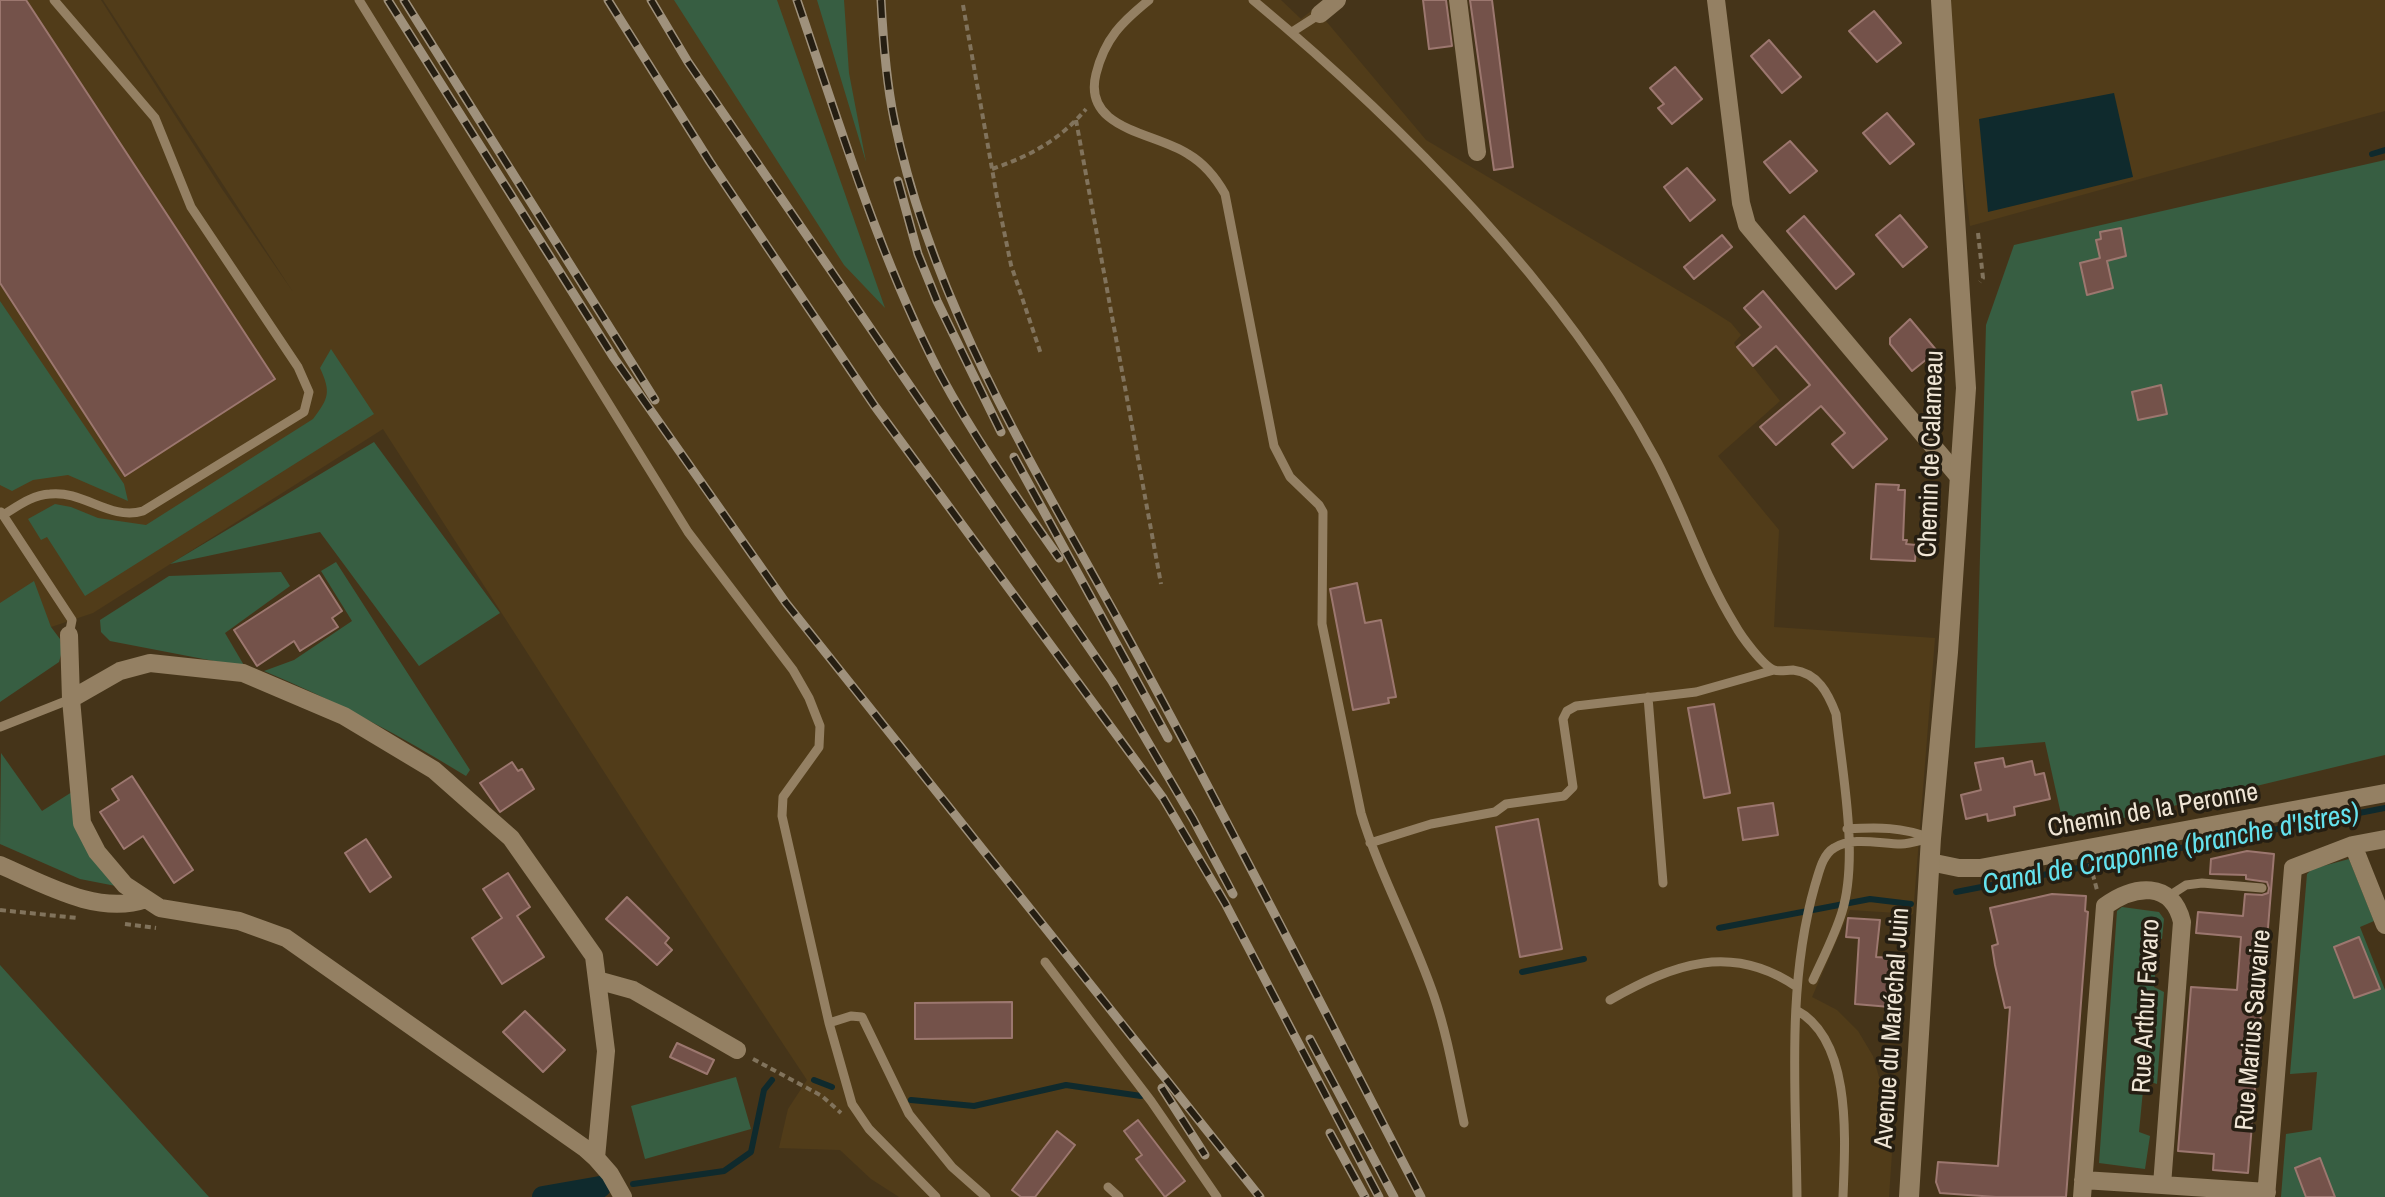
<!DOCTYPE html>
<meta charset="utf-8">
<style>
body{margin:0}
canvas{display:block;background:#453419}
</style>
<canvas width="2385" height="1197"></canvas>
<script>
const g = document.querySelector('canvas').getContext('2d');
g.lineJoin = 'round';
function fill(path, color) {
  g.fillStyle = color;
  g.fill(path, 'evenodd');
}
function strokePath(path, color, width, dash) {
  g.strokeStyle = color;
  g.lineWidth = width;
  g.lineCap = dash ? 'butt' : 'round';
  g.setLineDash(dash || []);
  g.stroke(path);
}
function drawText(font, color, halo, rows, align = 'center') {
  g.font = font + ' "Archivo Narrow",sans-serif';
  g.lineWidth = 7;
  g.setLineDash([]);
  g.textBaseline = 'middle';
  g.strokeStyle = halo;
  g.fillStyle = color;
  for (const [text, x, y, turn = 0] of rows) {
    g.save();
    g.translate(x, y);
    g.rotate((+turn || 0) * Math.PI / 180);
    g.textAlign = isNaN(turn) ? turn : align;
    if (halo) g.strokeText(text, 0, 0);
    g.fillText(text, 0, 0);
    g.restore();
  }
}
const built = new Path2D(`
 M 0,0 L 101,0 L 222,189 L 293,292 L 103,0 L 1281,0 L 1301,19 L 1315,8 L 1426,140 L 1706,307 L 1731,323 L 1741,335 L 1734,343 L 1780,401 L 1718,456 L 1779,530 L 1774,627 L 1935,638 L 1913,914 L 1850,910 L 1812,997 L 1837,1010 L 1858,1031 L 1873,1056 L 1879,1077 L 1897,1079 L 1889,1197 L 899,1197 L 871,1179 L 840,1150 L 779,1148 L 788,1109 L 807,1080 L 648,840 L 383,429 L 93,613 L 51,627 L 0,660 Z
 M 1940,0 L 2385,0 L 2385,111 L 1970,226 Z`);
const green = new Path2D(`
 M 674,0 L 777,0 L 885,308 L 844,265 Z
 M 817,0 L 844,0 L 849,73 L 866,162 Z
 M 2385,160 L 2385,755 L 2065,832 L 2045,742 L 1975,748 L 1986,325 L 2014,245 Z
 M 0,301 L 124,484 L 128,501 L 68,475 L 33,480 L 12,491 L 0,485 Z
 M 331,349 L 374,414 L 85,596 L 47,537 L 41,540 L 28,519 L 55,504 L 71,507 L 98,518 L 146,525 L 313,419 C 329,398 331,392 320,368 Z
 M 374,442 L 500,613 L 419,666 L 320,532 L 170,564 Z
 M 336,562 L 470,770 L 466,776 C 401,736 334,700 264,671 L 294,660 L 352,621 L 321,571 Z
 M 281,572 L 290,586 L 225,633 L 245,667 L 110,641 L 101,632 L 100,620 L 169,576 Z
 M 34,581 L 51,627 L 60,639 L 62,651 L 59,662 L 0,702 L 0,603 Z
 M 1,753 L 42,811 L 72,792 L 121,887 L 80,879 L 0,844 Z
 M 2349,859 L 2374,921 L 2360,927 L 2385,990 L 2385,1197 L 2281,1197 L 2286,1134 L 2312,1130 L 2317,1072 L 2290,1074 L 2307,874 L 2312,869 Z
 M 2122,907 L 2159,912 L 2164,919 L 2162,939 L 2159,939 L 2158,943 L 2154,987 L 2164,992 L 2157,1084 L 2144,1080 L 2139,1132 L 2150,1136 L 2145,1169 L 2099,1163 L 2117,911 Z
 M 0,965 L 209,1197 L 0,1197 Z
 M 736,1077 L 751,1129 L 645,1159 L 631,1106 Z`);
const water = new Path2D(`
 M 2114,93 L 2133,177 L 1988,212 L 1979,119 Z`);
const stream = new Path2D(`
 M 2372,154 L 2385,150
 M 1956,892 L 2385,808
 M 1719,928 L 1870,899 L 1911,904
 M 1522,972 L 1584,959
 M 814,1080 L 832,1087
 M 911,1100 L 974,1106 L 1066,1085 L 1141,1096
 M 633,1184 L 724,1171 L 751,1152 L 764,1090 L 772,1080`);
const canal = new Path2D(`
 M 543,1197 L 600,1187`);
const building = new Path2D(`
 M 0,0 L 26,0 L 275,379 L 125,476 L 0,283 Z
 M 1423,0 L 1446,0 L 1452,46 L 1429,49 Z
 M 1470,0 L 1492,0 L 1513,167 L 1494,170 Z
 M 1874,11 L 1901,43 L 1877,62 L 1849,31 Z
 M 1769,40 L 1801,77 L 1782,93 L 1751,56 Z
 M 1675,67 L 1702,99 L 1672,124 L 1658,108 L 1664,104 L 1650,88 Z
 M 1887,113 L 1914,144 L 1890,164 L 1863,133 Z
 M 1790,141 L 1817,171 L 1790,193 L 1764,162 Z
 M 1687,168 L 1715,200 L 1690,221 L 1664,187 Z
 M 1900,215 L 1927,247 L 1903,267 L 1876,235 Z
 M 1804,216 L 1854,274 L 1836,289 L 1787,231 Z
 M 2121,228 L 2126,256 L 2107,261 L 2113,288 L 2087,295 L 2080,263 L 2100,258 L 2096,240 L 2101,239 L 2100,232 Z
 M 1722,235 L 1732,247 L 1694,279 L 1684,267 Z
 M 1763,291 L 1887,439 L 1853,468 L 1832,444 L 1845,433 L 1821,406 L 1776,445 L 1760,427 L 1810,385 L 1776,346 L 1753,366 L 1737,347 L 1761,327 L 1744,308 Z
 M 1910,319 L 1937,351 L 1912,371 L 1890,344 L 1890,338 Z
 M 2161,385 L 2167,414 L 2138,420 L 2132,392 Z
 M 1876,484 L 1899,485 L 1898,490 L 1905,490 L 1903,540 L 1907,540 L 1906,544 L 1916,545 L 1915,561 L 1871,559 Z
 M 319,575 L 342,611 L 332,618 L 338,627 L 300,651 L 294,641 L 257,666 L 234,630 Z
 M 1357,583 L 1365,623 L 1381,620 L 1396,697 L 1388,698 L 1389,703 L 1353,710 L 1330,589 Z
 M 1714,704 L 1730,793 L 1704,798 L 1688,708 Z
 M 2003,758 L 2005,767 L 2032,761 L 2035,775 L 2044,773 L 2050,799 L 2014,807 L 2015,815 L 1988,821 L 1987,814 L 1966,819 L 1961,795 L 1981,790 L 1975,763 Z
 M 512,762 L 518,771 L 522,769 L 534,789 L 500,812 L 480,783 Z
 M 132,776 L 193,870 L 174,883 L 143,836 L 124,849 L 100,812 L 119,800 L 112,789 Z
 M 1773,803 L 1778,835 L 1743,840 L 1738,808 Z
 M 1538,819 L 1562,949 L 1520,957 L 1496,827 Z
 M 366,839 L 391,877 L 370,892 L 345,853 Z
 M 2247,851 L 2274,854 L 2248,1173 L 2213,1170 L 2214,1154 L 2178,1151 L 2191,987 L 2237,990 L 2241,937 L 2196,933 L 2198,912 L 2243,916 L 2245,894 L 2262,895 L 2268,893 L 2269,888 L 2267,882 L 2246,879 L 2246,875 L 2210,874 L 2211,859 Z
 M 508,873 L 530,907 L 517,916 L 544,957 L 502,984 L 472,938 L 502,918 L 483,889 Z
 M 2052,894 L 2086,896 L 2085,911 L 2088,912 L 2066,1197 L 1996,1197 L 1940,1193 L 1936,1182 L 1938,1162 L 1998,1166 L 2010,1007 L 2005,1008 L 1995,965 L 1992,946 L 1998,944 L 1990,908 Z
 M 627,897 L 669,938 L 665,943 L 672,950 L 657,965 L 606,919 Z
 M 1848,918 L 1880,920 L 1876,957 L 1893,958 L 1890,1007 L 1855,1004 L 1859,938 L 1846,937 Z
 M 2359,937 L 2380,989 L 2354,998 L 2334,947 Z
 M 1012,1002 L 1012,1038 L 915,1039 L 915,1003 Z
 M 525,1011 L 565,1050 L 543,1072 L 503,1032 Z
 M 677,1043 L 714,1060 L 707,1074 L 670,1057 Z
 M 1138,1120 L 1185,1181 L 1165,1197 L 1136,1159 L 1142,1155 L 1124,1131 Z
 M 1057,1131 L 1075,1145 L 1035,1197 L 1021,1197 L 1012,1190 Z
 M 2320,1158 L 2335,1197 L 2306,1197 L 2295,1168 Z`);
const path = new Path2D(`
 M 963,5 L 997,197 L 1011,265 L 1041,354
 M 1076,120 L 1161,584
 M 992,169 C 1030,156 1060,140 1086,109
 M 1978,233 L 1983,278 L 1980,282
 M 2090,864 L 2097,890
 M 0,910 L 77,918
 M 125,924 L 156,928
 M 753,1059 L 822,1096 L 841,1113`);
const lane = new Path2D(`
 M 359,0 L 688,532 L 793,670 L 809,698 L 820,726 L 819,747 L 783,797 L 782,816 L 829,1023 L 852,1104 L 869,1129 L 936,1197
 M 1149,0 C 1122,22 1105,38 1096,74 C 1082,130 1155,132 1188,154 C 1205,164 1216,178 1225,194 L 1274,446 L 1290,477 L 1319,505 L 1323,512 L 1322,624 L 1361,813 C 1380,876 1413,934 1434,996 C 1448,1037 1455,1081 1464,1123
 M 1253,0 C 1401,123 1562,285 1654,456 C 1684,511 1702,572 1735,625 C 1741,636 1763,666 1774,670 C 1779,672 1787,670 1793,670 C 1818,673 1828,693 1836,714 C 1842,771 1859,857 1842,912 C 1835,935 1823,958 1813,980
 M 1292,32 L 1320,14
 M 1,512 L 72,620 L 69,635
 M 3,515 C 18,506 32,495 50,494 C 83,490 110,521 143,511 L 304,412 L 309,392 L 298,367 L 191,207 L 155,118 L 54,0
 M 1648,697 L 1663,883
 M 0,727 L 71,699
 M 1847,829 C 1879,827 1901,827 1931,838
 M 1370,843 L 1431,824 L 1495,812 L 1506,804 L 1564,796 L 1573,787 L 1563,719 L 1567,711 L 1576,706 L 1696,692 L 1774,670
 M 2169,896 L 2186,885 L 2202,883 L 2262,888
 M 1045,962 L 1151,1101 L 1217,1197
 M 1610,1000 C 1674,964 1731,942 1797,987
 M 1796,1010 C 1853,1040 1845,1142 1843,1197
 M 829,1023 L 851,1016 L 862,1017 L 909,1114 L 952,1167 L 986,1197
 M 1108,1187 L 1119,1197
 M 1797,1197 C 1796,1094 1786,986 1815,885 C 1819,873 1822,855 1834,848 C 1852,836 1881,844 1901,844 C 1911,844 1921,840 1931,838`);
const street = new Path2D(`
 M 1458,0 L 1477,152
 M 1716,0 L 1741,203 L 1747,225 L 1959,477
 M 1320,14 L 1337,0
 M 69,635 L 71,699 L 82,823 L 97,852 L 125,885 L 160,908 L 239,921 L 286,938 L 586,1149 L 596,1158
 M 71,699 L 120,671 L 150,663 L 243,673 L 344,716 L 434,770 L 511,838 L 594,956 L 606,1051 L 596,1158 L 610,1174 L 623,1197
 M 2353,845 L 2385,925
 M 1930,862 L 1959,868 L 1980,868 L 2385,793
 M 0,865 C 44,884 98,916 146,899
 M 597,980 L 633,990 L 737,1050
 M 2083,1180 L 2162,1185
 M 2082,1197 L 2105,906 C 2134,885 2172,880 2182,922 L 2162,1185 L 2267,1192
 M 2266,1197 L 2293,868 L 2353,845 L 2385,839`);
const secondary = new Path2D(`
 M 1909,1197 L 1931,838 L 1948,652 L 1966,388 L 1941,0`);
const rail = new Path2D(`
 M 388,0 L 614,358 L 786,603 L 1260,1197
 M 404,0 L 655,400
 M 608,0 L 710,162 L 874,405 L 1163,798 L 1225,903 L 1379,1197
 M 651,0 L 688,62 L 1112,681 L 1193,819 L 1233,894
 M 797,0 C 840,125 879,257 940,374 C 975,439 1017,498 1059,558
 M 881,0 C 883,39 886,80 894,119 C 935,318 1049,490 1144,667 C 1239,842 1329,1020 1421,1197
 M 898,181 L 918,254 L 937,301 L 1001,432
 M 1014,457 L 1168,738
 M 1310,1039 L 1394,1197
 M 1162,1088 L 1205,1155
 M 1330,1133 L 1365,1197`);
const streetNames = [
 ["Chemin de Calameau",1932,454,-88],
 ["Chemin de la Peronne",2153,811,-10],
 ["Rue Arthur Favaro",2147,1006,-87],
 ["Avenue du Maréchal Juin",1893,1028,-86],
 ["Rue Marius Sauvaire",2254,1030,-85]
];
const waterNames = [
 ["Canal de Craponne (branche d'Istres)",2171,850,-11]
];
fill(built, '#513c19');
fill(green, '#375e42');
fill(water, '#0f2a2d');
strokePath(stream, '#0f2a2d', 6);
strokePath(canal, '#0f2a2d', 22);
fill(building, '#74524a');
strokePath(building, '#9c776f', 2);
strokePath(path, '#81735c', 4, [6, 4]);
strokePath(lane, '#948063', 9);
strokePath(street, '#948063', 18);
strokePath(secondary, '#948063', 20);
strokePath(rail, '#9f917c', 9);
strokePath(rail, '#251e12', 6, [18]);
drawText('26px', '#f0e6d6', '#251e12', streetNames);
drawText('italic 28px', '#64e2ee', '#251e12', waterNames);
</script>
